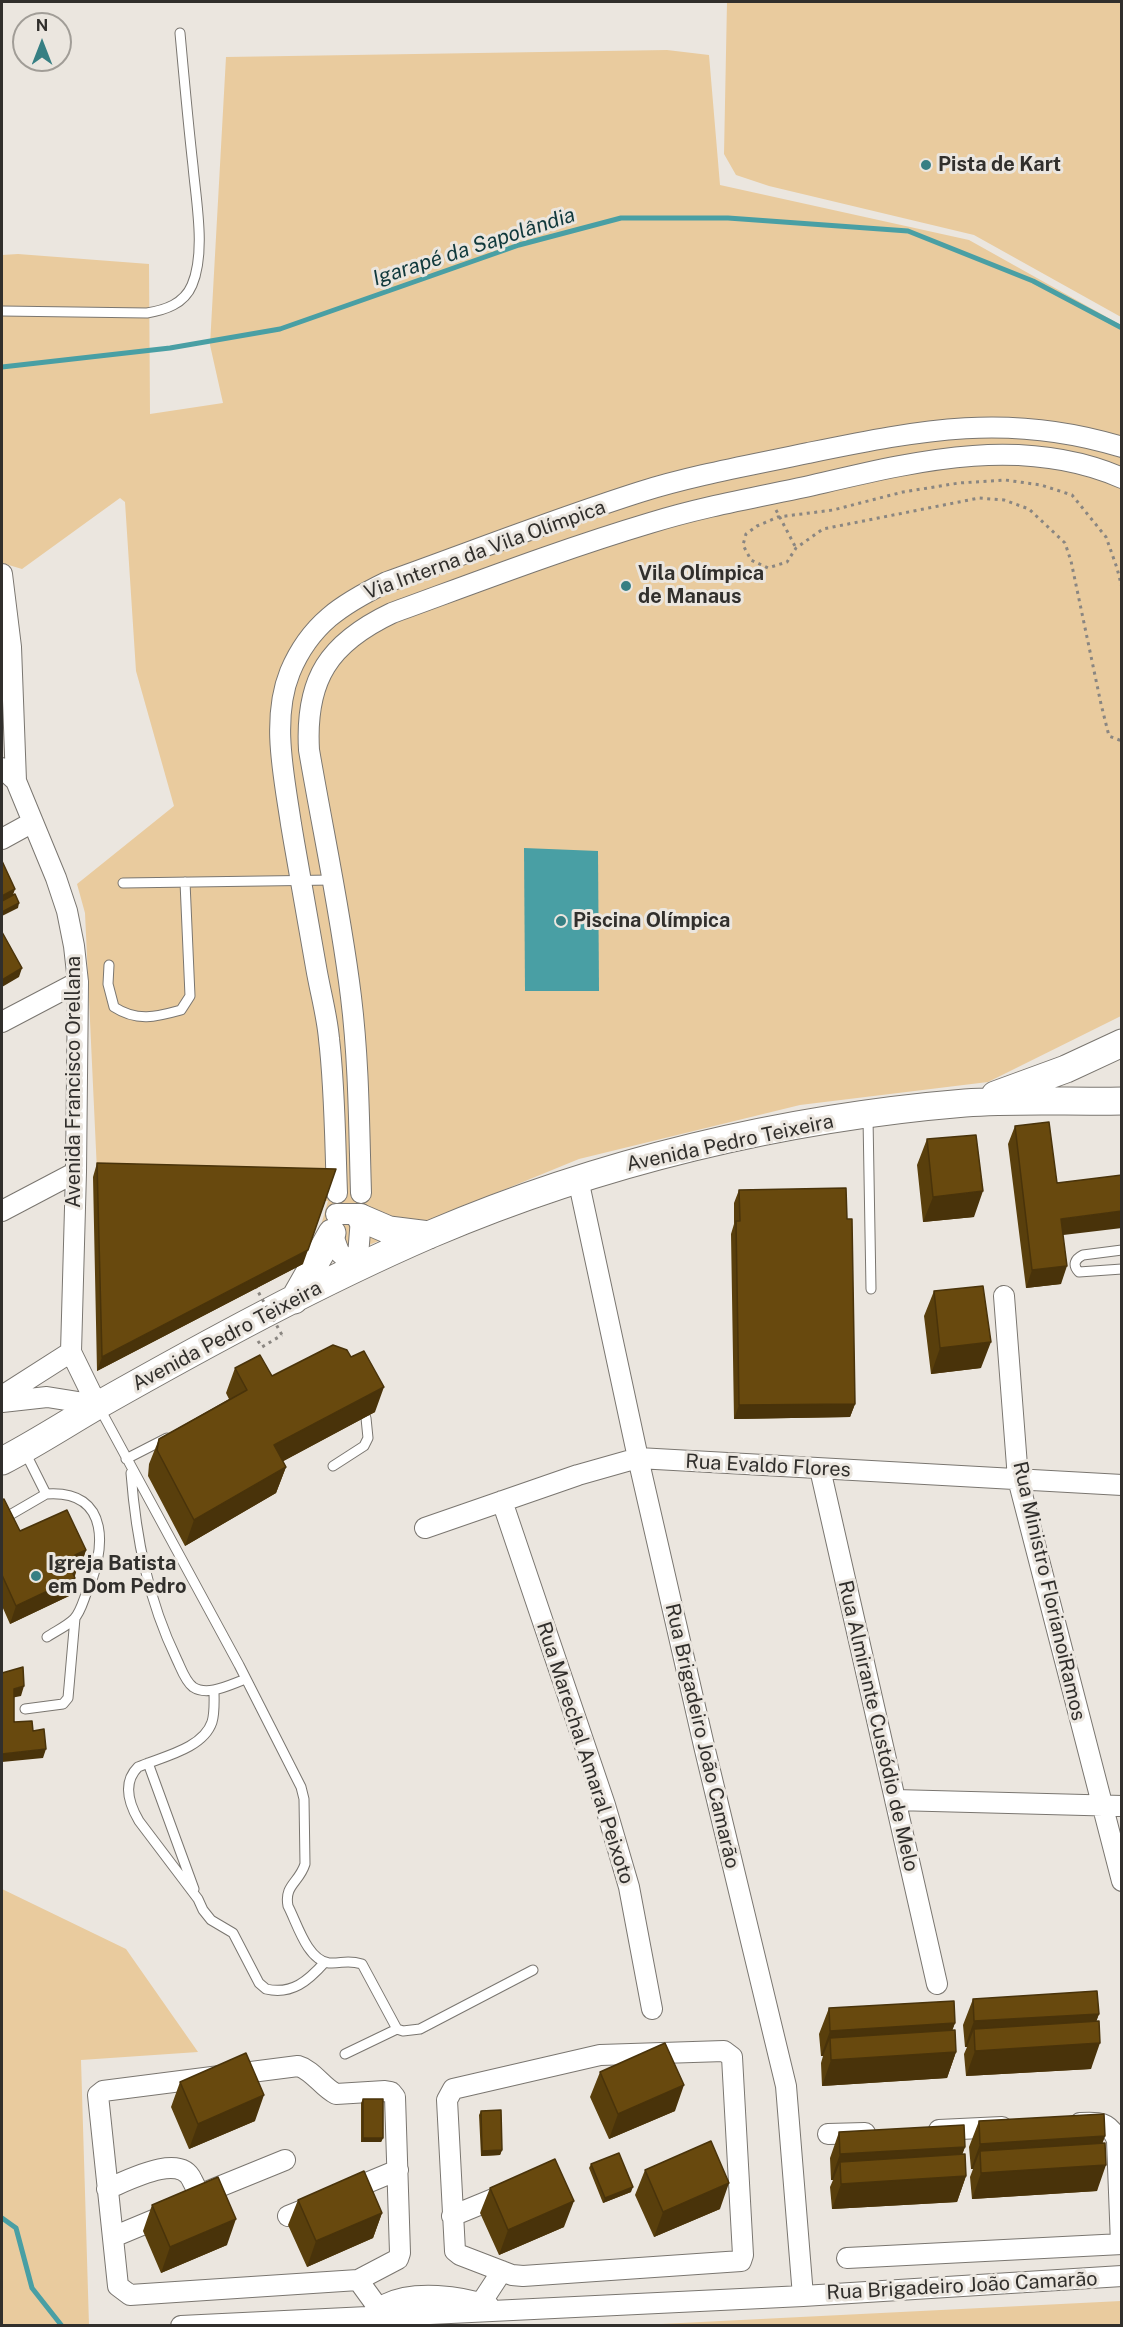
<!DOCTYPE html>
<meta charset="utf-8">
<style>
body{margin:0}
#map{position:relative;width:1123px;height:2327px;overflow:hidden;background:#ebe6df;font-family:"Public Sans",sans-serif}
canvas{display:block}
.frame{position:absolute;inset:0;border:3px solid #312f2c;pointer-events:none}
.north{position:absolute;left:12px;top:12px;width:60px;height:60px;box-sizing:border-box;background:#ebe6df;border:2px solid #a19d97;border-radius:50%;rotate:0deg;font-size:16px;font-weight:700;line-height:24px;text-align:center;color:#312f2c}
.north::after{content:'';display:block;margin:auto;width:21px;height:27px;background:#367f83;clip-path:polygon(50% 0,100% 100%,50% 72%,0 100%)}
</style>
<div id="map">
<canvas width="1123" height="2327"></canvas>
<div class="frame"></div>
<div class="north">N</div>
</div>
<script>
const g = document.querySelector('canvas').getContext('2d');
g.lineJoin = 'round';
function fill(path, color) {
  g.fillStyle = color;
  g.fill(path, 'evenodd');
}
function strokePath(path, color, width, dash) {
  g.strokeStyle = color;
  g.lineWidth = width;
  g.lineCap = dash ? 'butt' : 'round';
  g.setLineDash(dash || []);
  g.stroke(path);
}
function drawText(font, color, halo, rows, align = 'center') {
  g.font = font + ' "Public Sans",sans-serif';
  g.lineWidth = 6;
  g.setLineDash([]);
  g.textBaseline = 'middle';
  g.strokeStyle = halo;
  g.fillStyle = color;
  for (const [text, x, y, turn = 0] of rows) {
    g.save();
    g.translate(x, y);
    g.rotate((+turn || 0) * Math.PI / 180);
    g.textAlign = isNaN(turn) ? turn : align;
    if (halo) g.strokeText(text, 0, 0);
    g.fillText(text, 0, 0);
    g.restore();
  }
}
const green = new Path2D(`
 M 727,2 L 1121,2 L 1121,317 L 974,235 L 769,186 L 736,175 L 724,154 Z
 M 667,50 L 709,55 L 720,185 L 969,240 L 1121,325 L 1121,1016 L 988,1082 L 800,1105 L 579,1159 L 298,1274 L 322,1222 L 328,1201 L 98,1193 L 85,913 L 77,884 L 174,806 L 136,671 L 125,502 L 120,498 L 22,569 L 2,563 L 2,255 L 18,254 L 149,264 L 150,414 L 223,403 L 210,345 L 226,57 Z
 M 2,1889 L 126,1949 L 198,2052 L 81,2060 L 89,2325 L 2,2325 Z
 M 1121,2301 L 1121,2325 L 641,2325 Z`);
const water = new Path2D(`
 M 524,848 L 598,851 L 599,991 L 525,991 Z`);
const stream = new Path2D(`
 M 2,367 L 170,348 L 280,329 L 519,245 L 621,218 L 728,218 L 908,231 L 1033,281 L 1122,328
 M 2,2218 L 16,2228 L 32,2288 L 62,2326`);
const path = new Path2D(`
 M 776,510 L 796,548
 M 1122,588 L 1117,568 L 1106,537 L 1072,495 L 1041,485 L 1005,480 L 959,483 L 903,492 L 833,510 L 778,517 L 757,526 L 746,534 L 743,545 L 751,560 L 768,568 L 787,562 L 796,548 L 823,529 L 979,498 L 1004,500 L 1029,509 L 1065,543 L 1071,561 L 1101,704 L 1109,736 L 1122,741
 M 258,1341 L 262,1347 L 282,1335`);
const lane = new Path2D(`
 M 2,311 L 147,313 C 165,310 184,304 192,285 C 206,252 196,201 193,166 C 188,122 184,77 180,33
 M 123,883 L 333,880
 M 109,965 L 108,984 L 114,1007 C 137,1022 156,1017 181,1010 L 190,996 L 185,882
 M 868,1118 L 871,1289
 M 1122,1250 L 1083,1255 C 1075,1259 1072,1265 1079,1272 L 1122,1269
 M 99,1407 L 239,1665 L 301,1787 L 304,1799 L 305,1864 C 299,1883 284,1885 288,1906 C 297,1923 307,1960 329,1963 C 342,1964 346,1959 362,1964 L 397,2029 L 403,2031 L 420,2029 L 533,1970
 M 126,1459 L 167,1438
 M 333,1466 L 364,1446 L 368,1438 L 366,1418
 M 131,1473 C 136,1538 148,1600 177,1660 C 181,1668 185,1681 193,1687 C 208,1697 231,1684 246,1679
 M 46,1494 C 112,1489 106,1552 86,1594 C 83,1602 80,1613 74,1619 C 67,1626 56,1631 47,1637
 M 3,1519 L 46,1494 L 25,1452
 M 214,1690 C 214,1700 215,1712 212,1722 C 203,1749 161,1757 138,1767 C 122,1783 129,1804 139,1821 L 198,1899 L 203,1910 L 211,1920 L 233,1933 L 259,1983 L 266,1989 C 292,1995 308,1981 325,1962
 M 25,1709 L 63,1704 L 68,1698 L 75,1618
 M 148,1763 L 194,1889
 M 345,2054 L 397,2029`);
const street = new Path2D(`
 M 2,574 L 11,647 L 16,781
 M 2,768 L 16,781 L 56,878 L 67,911 L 74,946 L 78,982 L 76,1172 L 71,1352 L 97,1405
 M 2,839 L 33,822
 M 2,1022 L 78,982
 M 578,1179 L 638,1458 L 705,1750 L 786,2086 L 803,2296
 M 337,1193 C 335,1142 335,1089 329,1039 C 327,1015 320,991 316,967 C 308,920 299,872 291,824 C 284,776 271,719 290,672 C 310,624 342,604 387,582 C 471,552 555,519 640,492 C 694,475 752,465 808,453 C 921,430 1008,412 1122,447
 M 361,1193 C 359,1127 359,1062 351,997 C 341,914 323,832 309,750 C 305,679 329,643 392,613 C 477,582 563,549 650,523 C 701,507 753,498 805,487 C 909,463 1019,433 1122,478
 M 2,1211 L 76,1172
 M 336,1214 L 361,1214
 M 332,1233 L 339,1252 L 357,1269
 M 357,1269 L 361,1218
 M 1004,1296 L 1018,1479 L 1122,1881
 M 2,1396 L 71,1352
 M 2,1402 L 47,1397 L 97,1405
 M 820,1469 L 937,1984
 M 502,1501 L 605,1805 L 629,1887 L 652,2009
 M 425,1528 L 578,1475 L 638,1458 L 1122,1485
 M 895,1800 L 1122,1806
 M 724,2051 L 732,2057 L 743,2255 L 741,2261 L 523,2276 L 512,2275 L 460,2255 L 455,2251 L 447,2100 L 453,2089 L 600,2055 Z
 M 298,2066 C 313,2070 322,2087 336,2094 L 385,2091 L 391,2092 L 395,2097 L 400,2253 L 398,2259 L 358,2280 L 130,2295 L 118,2286 L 98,2095 L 103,2091 Z
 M 1080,2123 C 1098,2122 1109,2121 1117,2140 L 1121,2244
 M 939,2130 L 1002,2127
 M 828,2134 L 865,2133
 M 107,2189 C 127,2181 180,2152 192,2180 C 196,2188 200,2194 197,2202 L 113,2237
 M 345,2192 L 398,2170
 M 199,2195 L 285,2160
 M 288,2216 L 318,2204
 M 452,2216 L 508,2193
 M 847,2258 L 1122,2244
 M 358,2280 L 379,2309
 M 481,2303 L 502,2271
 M 371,2315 C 376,2311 381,2307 386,2304 C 414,2290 461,2296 489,2306
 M 181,2326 L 803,2296 L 1122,2276`);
const secondary = new Path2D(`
 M 995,1095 L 1066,1069 L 1122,1043
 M 361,1218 L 389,1230 L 429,1235
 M 294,1300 L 332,1233
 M 2,1461 C 35,1444 67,1423 100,1404 C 208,1343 318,1283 431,1234 C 600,1162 783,1118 965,1103 C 1017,1099 1070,1102 1122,1101`);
const pathBridge = new Path2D(`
 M 255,1286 L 282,1335`);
const wall = new Path2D(`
 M 1015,1126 L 1063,1235 L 1061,1284 L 1026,1288 L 1008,1144 Z
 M 927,1139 L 974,1217 L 923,1222 L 917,1165 Z
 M 97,1163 L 303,1264 L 97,1371 L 93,1177 Z
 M 739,1190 L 847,1219 L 855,1404 L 850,1417 L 734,1419 L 731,1234 L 734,1224 L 734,1203 Z
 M 934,1291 L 981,1368 L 931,1374 L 924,1316 Z
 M 235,1368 L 272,1376 L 375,1412 L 283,1461 L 286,1467 L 276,1493 L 185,1546 L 148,1476 L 149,1464 L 159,1439 L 229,1399 L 226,1393 Z
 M 2,1500 L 20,1531 L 86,1550 L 80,1568 L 77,1569 L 69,1596 L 10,1624 L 2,1606 Z
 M 973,1999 L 1099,2014 L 1096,2021 L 1091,2069 L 966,2076 L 964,2054 L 967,2047 L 965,2047 L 963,2025 Z
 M 829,2008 L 955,2023 L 952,2030 L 956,2052 L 947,2078 L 822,2086 L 821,2063 L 823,2056 L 821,2056 L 819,2034 Z
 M 600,2072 L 675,2111 L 609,2139 L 590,2097 Z
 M 180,2082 L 255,2121 L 189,2149 L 171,2107 Z
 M 363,2099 L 383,2138 L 381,2142 L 361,2142 L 361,2103 Z
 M 481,2111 L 502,2150 L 500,2155 L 481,2156 L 479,2115 Z
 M 979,2121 L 1105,2136 L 1102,2143 L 1097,2191 L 972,2199 L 970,2177 L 973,2169 L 971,2169 L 969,2147 Z
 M 839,2132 L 965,2147 L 962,2154 L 966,2176 L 957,2202 L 832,2209 L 830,2187 L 833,2180 L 831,2180 L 830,2158 Z
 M 591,2164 L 631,2192 L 603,2203 L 589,2168 Z
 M 645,2170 L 720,2209 L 654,2237 L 635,2195 Z
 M 490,2188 L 564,2227 L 499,2255 L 480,2213 Z
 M 298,2200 L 382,2213 L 373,2238 L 307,2267 L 288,2225 Z
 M 152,2205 L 227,2245 L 161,2273 L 143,2231 Z`);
const shadedWall = new Path2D(`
 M 15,889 L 12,898 L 2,903 L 2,896 Z
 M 19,903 L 18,908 L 2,916 L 2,912 Z
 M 22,968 L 19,977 L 2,987 L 2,980 Z
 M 983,1191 L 974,1217 L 923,1222 L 933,1197 Z
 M 1122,1211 L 1122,1228 L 1055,1236 L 1061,1219 Z
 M 308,1250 L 303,1264 L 97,1371 L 102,1357 Z
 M 1067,1266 L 1061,1284 L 1026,1288 L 1032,1270 Z
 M 991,1342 L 981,1368 L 931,1374 L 940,1348 Z
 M 384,1387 L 375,1412 L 265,1471 L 274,1445 Z
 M 855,1404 L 850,1417 L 734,1419 L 739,1405 Z
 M 286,1467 L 276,1493 L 185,1546 L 194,1520 Z
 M 86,1550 L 80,1568 L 77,1569 L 73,1579 L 75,1578 L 69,1596 L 10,1624 L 16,1606 L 70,1567 L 75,1555 Z
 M 24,1686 L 21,1696 L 11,1698 L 14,1689 Z
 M 46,1749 L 43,1758 L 2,1762 L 2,1754 Z
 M 1099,2014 L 1090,2039 L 974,2029 L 967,2047 L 965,2047 L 974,2021 Z
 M 955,2023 L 946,2048 L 830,2038 L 823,2056 L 821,2056 L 830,2031 Z
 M 1100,2043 L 1091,2069 L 966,2076 L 975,2051 Z
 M 956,2052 L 947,2078 L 822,2086 L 831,2060 Z
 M 684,2085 L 675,2111 L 609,2139 L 618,2114 Z
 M 264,2095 L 255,2121 L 189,2149 L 198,2124 Z
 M 1105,2136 L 1096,2162 L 980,2151 L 973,2169 L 971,2169 L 980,2144 Z
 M 363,2138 L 383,2138 L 381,2142 L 361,2142 Z
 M 965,2147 L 956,2172 L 840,2162 L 833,2180 L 831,2180 L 840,2154 Z
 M 502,2150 L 500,2155 L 481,2156 L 482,2151 Z
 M 1106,2165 L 1097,2191 L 972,2199 L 981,2173 Z
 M 966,2176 L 957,2202 L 832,2209 L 841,2184 Z
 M 729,2183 L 720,2209 L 654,2237 L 663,2212 Z
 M 633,2187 L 631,2192 L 603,2203 L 605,2198 Z
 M 574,2201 L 564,2227 L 499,2255 L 508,2230 Z
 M 382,2213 L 373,2238 L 307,2267 L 316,2241 Z
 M 236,2219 L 227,2245 L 161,2273 L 170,2247 Z`);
const building = new Path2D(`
 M 2,861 L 15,889 L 2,896 Z
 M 15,894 L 19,903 L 2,912 L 2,901 Z
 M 2,932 L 22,968 L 2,980 Z
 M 1049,1122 L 1057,1183 L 1122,1175 L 1122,1211 L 1061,1219 L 1067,1266 L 1032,1270 L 1015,1126 Z
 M 976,1135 L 983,1191 L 933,1197 L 927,1139 Z
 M 97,1163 L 336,1169 L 308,1250 L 102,1357 Z
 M 846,1188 L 847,1219 L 852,1219 L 855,1404 L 739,1405 L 736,1221 L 740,1221 L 739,1190 Z
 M 983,1286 L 991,1342 L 940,1348 L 934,1291 Z
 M 333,1345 L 347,1350 L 351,1357 L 364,1351 L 384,1387 L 274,1445 L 286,1467 L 194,1520 L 157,1450 L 159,1439 L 247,1390 L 235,1368 L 260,1355 L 272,1376 Z
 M 4,1499 L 20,1531 L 67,1510 L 86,1550 L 75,1555 L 79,1563 L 70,1567 L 75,1578 L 16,1606 L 2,1575 L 2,1500 Z
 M 23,1667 L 24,1686 L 14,1689 L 14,1722 L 32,1721 L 33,1731 L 44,1729 L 46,1749 L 2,1754 L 2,1673 Z
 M 1097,1991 L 1099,2014 L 974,2021 L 973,1999 Z
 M 954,2001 L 955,2023 L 830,2031 L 829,2008 Z
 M 1099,2021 L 1100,2043 L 975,2051 L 974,2029 Z
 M 955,2030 L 956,2052 L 831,2060 L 830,2038 Z
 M 665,2043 L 684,2085 L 618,2114 L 600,2072 Z
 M 246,2053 L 264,2095 L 198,2124 L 180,2082 Z
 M 363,2099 L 383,2099 L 383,2138 L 363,2138 Z
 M 501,2110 L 502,2150 L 482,2151 L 481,2111 Z
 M 1104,2114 L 1105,2136 L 980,2144 L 979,2121 Z
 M 964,2125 L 965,2147 L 840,2154 L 839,2132 Z
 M 711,2141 L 729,2183 L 663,2212 L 645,2170 Z
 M 1105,2143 L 1106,2165 L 981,2173 L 980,2151 Z
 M 619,2153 L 633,2187 L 605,2198 L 591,2164 Z
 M 965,2154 L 966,2176 L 841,2184 L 840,2162 Z
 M 555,2159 L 574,2201 L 508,2230 L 490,2188 Z
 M 364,2171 L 382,2213 L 316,2241 L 298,2200 Z
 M 218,2177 L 236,2219 L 170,2247 L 152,2205 Z`);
const markers = [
 [926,165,6,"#367f83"],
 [626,586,6,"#367f83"],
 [561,921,6,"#367f83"],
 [36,1576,6,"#367f83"]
];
const poiNames = [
 ["Pista de Kart",938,165],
 ["Vila Olímpica",638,574],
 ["de Manaus",638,597],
 ["Piscina Olímpica",573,921],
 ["Igreja Batista",48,1564],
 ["em Dom Pedro",48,1587]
];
const streetNames = [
 ["Via Interna da Vila Olímpica",485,550,-20],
 ["Avenida Francisco Orellana",74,1082,-90],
 ["Avenida Pedro Teixeira",730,1143,-12],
 ["Avenida Pedro Teixeira",227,1336,-28],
 ["Rua Evaldo Flores",768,1466,3],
 ["Rua Ministro FlorianoiRamos",1049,1591,77],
 ["Rua Almirante Custódio de Melo",878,1726,77],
 ["Rua Brigadeiro João Camarão",702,1736,77],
 ["Rua Marechal Amaral Peixoto",585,1753,72],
 ["Rua Brigadeiro João Camarão",962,2286,-3]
];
const waterNames = [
 ["Igarapé da Sapolândia",474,247,-18]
];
fill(green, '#e9cb9e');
fill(water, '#499fa4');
strokePath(stream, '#499fa4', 5);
strokePath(lane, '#7a7670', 11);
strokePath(street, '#7a7670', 22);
strokePath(secondary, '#7a7670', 29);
strokePath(path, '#8a8681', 3, [3, 4.5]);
strokePath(lane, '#fff', 9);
strokePath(street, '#fff', 20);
strokePath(secondary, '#fff', 27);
strokePath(pathBridge, '#8a8681', 3, [3, 4.5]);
fill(wall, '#593f0c');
fill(shadedWall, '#49330a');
fill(building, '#68490e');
strokePath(building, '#49330a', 1.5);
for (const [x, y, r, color] of markers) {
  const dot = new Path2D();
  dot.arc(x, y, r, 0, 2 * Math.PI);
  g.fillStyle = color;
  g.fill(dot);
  strokePath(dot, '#ebe6df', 2);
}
drawText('bold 20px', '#312f2c', '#ebe6df', poiNames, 'left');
drawText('20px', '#312f2c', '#ebe6df', streetNames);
drawText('italic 21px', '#10393c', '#ebe6df', waterNames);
</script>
